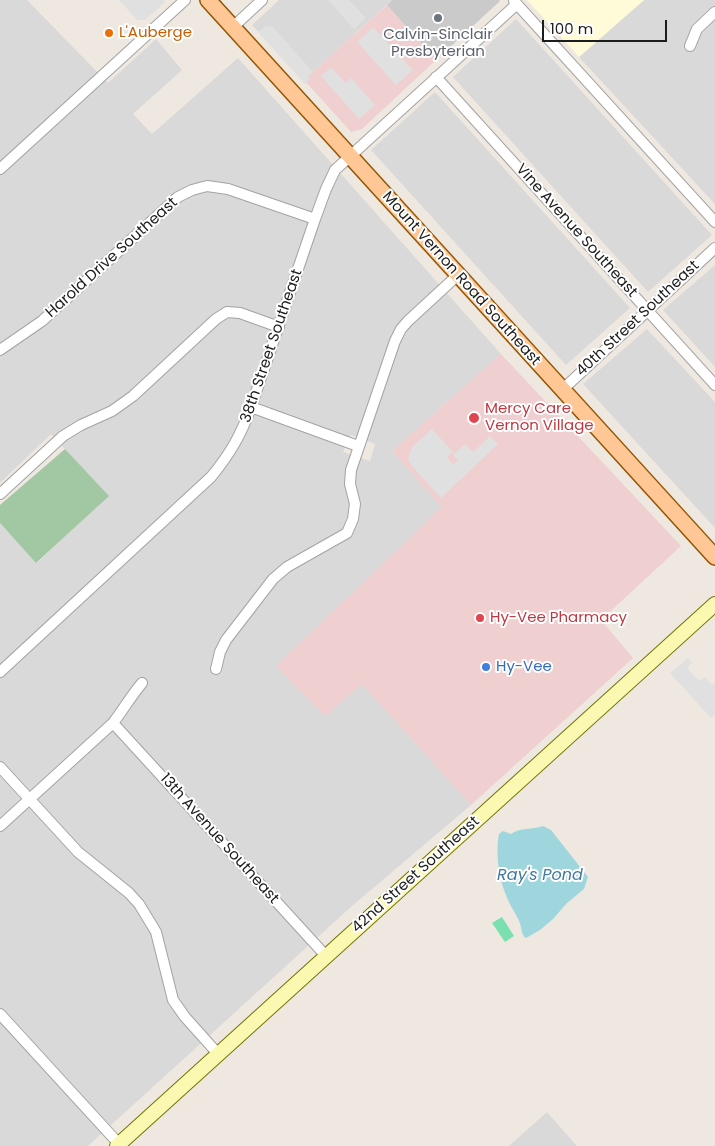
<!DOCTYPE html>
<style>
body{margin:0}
#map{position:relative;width:715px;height:1146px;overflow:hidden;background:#eee8e1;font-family:Poppins,sans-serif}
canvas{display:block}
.scale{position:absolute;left:542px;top:20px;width:125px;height:22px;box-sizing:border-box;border:2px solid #1c1c1c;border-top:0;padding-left:6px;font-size:15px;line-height:18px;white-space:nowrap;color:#1c1c1c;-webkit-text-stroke:4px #fff;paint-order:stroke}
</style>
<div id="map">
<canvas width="715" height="1146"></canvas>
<div class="scale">100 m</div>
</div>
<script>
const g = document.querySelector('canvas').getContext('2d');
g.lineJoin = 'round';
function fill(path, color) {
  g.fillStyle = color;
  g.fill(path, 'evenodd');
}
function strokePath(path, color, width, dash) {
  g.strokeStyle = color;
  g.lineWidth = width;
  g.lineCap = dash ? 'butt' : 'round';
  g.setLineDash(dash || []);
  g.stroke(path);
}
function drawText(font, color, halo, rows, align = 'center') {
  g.font = font + ' Poppins,sans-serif';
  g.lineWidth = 4;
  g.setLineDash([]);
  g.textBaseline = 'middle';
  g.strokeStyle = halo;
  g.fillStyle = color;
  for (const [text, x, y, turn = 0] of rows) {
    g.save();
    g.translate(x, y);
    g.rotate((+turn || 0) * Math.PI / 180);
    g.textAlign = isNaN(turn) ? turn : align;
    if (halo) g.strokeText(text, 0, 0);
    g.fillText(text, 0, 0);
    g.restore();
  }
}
const residential = new Path2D(`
 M 0,0 L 27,0 L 108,83 L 156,39 L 182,70 L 133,114 L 152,134 L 238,58 L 501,354 L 392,451 L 443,507 L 276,666 L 362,684 L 471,805 L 352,906 L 88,1146 L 0,1146 L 0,523 L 37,563 L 108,496 L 51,434 L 0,483 ZM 351,435 L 375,444 L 370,461 L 343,452 Z
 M 279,0 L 392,0 L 304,80 L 252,25 Z
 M 644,0 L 715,0 L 715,204 L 579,57 Z
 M 516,19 L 712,235 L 648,292 L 453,77 Z
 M 435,92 L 630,308 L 566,365 L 371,150 Z
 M 715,265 L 715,367 L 663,310 Z
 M 647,329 L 715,402 L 715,528 L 583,384 Z
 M 547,1112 L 577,1146 L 509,1146 Z`);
const commercial = new Path2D(`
 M 387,5 L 436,60 L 362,129 L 351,132 L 304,80 Z
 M 501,354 L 681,546 L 601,620 L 633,658 L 471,805 L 362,684 L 325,716 L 276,666 L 442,507 L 392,451 Z`);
const education = new Path2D(`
 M 527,0 L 644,0 L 579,57 Z`);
const religious = new Path2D(`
 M 392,0 L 499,0 L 500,1 L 436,60 L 387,5 Z`);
const cemetery = new Path2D(`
 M 65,449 L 109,496 L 36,563 L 0,523 L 0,505 Z`);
const pitch = new Path2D(`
 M 502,917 L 514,936 L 505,942 L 492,923 Z`);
const parking = new Path2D(`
 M 119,0 L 163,0 L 165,2 L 145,20 L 137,20 Z
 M 328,0 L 349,0 L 366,18 L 354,29 Z
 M 272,26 L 313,72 L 308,77 L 310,79 L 305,84 L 258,32 L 264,27 Z
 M 373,27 L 413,70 L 396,85 L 357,42 Z
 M 331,67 L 346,83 L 351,78 L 375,105 L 359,119 L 321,76 Z
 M 432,429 L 453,452 L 447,457 L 453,464 L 458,460 L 453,455 L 465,444 L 473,452 L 490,436 L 498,444 L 441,498 L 411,465 L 408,459 L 412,447 Z
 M 688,658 L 692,663 L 687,668 L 699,681 L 705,677 L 712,685 L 715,683 L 715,714 L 711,718 L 670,673 Z`);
const water = new Path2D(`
 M 543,826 L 551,830 L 588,877 L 584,889 L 567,903 L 553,919 L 540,930 L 526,938 C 521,935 522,927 519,921 C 516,914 511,907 508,900 C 499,880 495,855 499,834 L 503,831 L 511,834 C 521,827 532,830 543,826 Z`);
const street = new Path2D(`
 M 514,1 L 715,222
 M 233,27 L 262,0
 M 690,46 L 697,29 L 715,12
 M 436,77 L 715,385
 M 0,169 L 185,0
 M 0,350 L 42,321 L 178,197 L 192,190 L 207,186 L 228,189 L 315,219
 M 562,390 L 715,248
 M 251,407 L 358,446
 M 0,494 L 63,436 L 81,425 L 112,411 L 133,396 L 216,319 L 227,312 L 240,313 L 279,327
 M 216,669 L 220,652 L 226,640 L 273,579 L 287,567 L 347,533 L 353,519 L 355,504 L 350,484 L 351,470 L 395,341 L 401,329 L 408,321 L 459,274
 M 0,672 L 211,477 C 230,454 241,435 251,407 L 315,219 L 326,189 L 335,170 L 517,4
 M 113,723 L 326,956
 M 0,767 L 78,852 L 129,893 L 139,904 L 156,932 L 173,1000 L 185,1017 L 219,1055
 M 0,826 L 113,723 C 123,710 131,696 142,683
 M 0,1014 L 119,1144`);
const secondary = new Path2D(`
 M 117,1146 L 715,604`);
const primary = new Path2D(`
 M 208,0 L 715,557`);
const markers = [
 [438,18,5,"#6b7280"],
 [109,33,5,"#e8710a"],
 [474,418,6,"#e0444e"],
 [480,618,5,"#e0444e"],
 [486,667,5,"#3f7fe0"]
];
const foodNames = [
 ["L'Auberge",119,33]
];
const worshipNames = [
 ["Calvin-Sinclair",438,35],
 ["Presbyterian",438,52]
];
const streetNames = [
 ["Vine Avenue Southeast",576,231,48],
 ["Harold Drive Southeast",112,258,-42],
 ["Mount Vernon Road Southeast",461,279,48],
 ["40th Street Southeast",638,319,-43],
 ["38th Street Southeast",272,346,-71],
 ["13th Avenue Southeast",219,839,48],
 ["42nd Street Southeast",416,875,-42]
];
const healthNames = [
 ["Mercy Care",485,409],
 ["Vernon Village",485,426],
 ["Hy-Vee Pharmacy",490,618]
];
const shopNames = [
 ["Hy-Vee",496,667]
];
const waterNames = [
 ["Ray's Pond",540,876]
];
fill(residential, '#dad9d9');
fill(commercial, '#f0cfd0');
fill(education, '#fffbd8');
fill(religious, '#cacaca');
fill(cemetery, '#a1c7a3');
fill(pitch, '#7be0b0');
fill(parking, '#e0e0e0');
fill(water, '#9fd5dd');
strokePath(street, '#a3a3a3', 12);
strokePath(secondary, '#727401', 16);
strokePath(primary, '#935500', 18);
strokePath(street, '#fff', 10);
strokePath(secondary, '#fbf8b1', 14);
strokePath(primary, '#ffc795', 15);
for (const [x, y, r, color] of markers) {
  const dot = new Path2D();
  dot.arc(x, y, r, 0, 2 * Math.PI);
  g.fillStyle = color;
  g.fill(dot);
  strokePath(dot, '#fff', 2);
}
drawText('15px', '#c56008', '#fff', foodNames, 'left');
drawText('15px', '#5b616d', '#fff', worshipNames);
drawText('15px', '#1c1c1c', '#fff', streetNames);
drawText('15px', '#be3a42', '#fff', healthNames, 'left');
drawText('15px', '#366cbe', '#fff', shopNames, 'left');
drawText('italic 16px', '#41789d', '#fff', waterNames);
</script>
